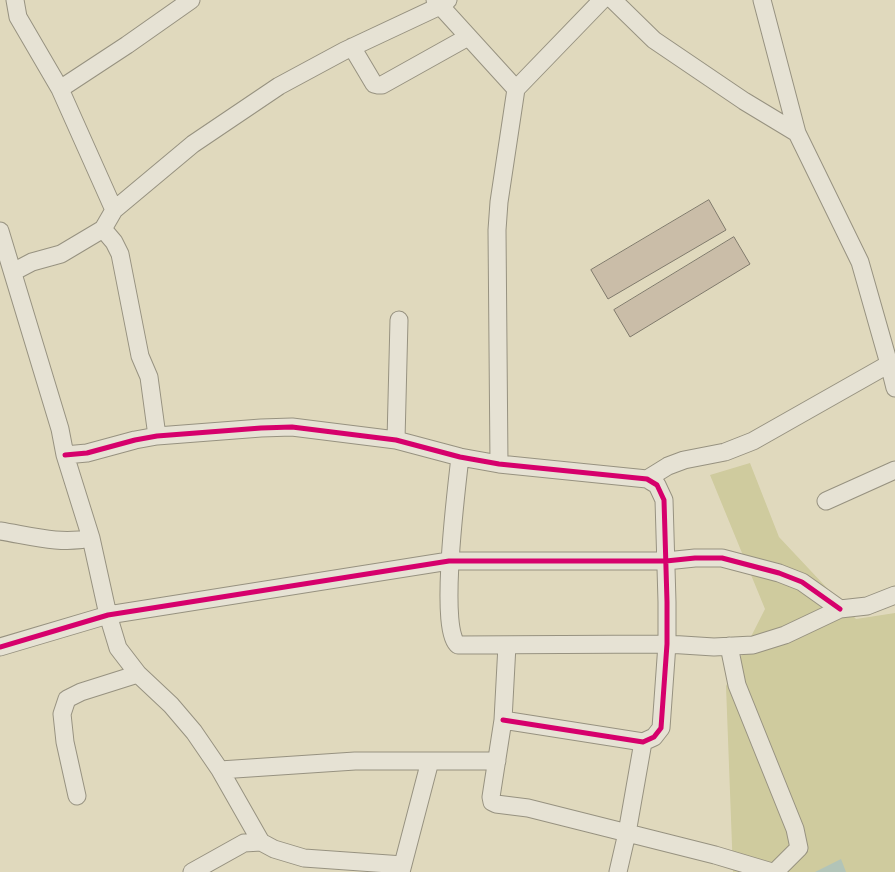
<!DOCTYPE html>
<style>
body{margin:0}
canvas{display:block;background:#e0d9bd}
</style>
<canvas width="895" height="872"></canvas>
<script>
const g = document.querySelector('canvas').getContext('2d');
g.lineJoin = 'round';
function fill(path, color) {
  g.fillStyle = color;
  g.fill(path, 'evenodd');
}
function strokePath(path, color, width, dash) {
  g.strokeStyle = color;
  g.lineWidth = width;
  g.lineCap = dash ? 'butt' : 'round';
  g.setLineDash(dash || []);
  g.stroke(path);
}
const green = new Path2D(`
 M 750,463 L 779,537 L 856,619 L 895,613 L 895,872 L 733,872 L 726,686 L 765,609 L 710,475 Z`);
const water = new Path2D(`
 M 841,859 L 846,872 L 815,872 Z`);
const building = new Path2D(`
 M 709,200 L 726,230 L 608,299 L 591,270 Z
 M 734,237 L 750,264 L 630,337 L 614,310 Z`);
const minor = new Path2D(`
 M 15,0 L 18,17 L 60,89 L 114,210
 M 435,0 L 516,89
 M 613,0 L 654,40 L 744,101 L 797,133 L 860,262 L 889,364 L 895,388
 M 762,0 L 797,133
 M 352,47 L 374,84 L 378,85 L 382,85 L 468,37
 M 60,89 L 127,45 L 191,0
 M 103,229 L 114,242 L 120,254 L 140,356 L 149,377 L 157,436
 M 0,231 L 60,429 L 65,455 L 91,538 L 108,615 L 118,648 L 138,674 L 171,705 L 194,732 L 220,770 L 261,842 L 274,849 L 304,858 L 403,865
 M 13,272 L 32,262 L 61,254 L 103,229 L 114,210 L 193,144 L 279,86 L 344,51 L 440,6 L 448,0
 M 396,440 L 399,320
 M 65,455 L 87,453 L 135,440 L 157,436 L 261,428 L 292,427 L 396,440 L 460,457 L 499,464 L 647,479 L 657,485 L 664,500 L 667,602 L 667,644 L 661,728 L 654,737 L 643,742 L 503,720
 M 460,457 C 457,485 438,631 458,645 L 667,644 L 714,647 L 753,645 L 785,635 L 840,609 L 867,606 L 895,595
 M 499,464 L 497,230 L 499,202 L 516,89 L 602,0
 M 647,479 L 668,466 L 684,460 L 725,452 L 753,441 L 889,364
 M 826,501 L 895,470
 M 0,531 C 31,536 61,545 91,538
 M 507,645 L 503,720 L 491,797 L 492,802 L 496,804 L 528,808 L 715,855 L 772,872
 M 729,646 L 737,685 L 795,829 L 799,848 L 775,872
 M 0,647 L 108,615 L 449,561 L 666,561 L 695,558 L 722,558 L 779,573 L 802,582 L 840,609
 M 220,770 L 355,761 L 497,761
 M 77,796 L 65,742 L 62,714 L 67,699 L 81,692 L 138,674
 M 192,872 L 244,843 L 261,842
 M 401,872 L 430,761
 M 618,872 L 627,833 L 643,742`);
const cycleway = new Path2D(`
 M 65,455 L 87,453 L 135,440 L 157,436 L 261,428 L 292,427 L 396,440 L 460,457 L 499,464 L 647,479 L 657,485 L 664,500 L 667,602 L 667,644 L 661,728 L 654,737 L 643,742 L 503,720
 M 0,647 L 108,615 L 449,561 L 666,561 L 695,558 L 722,558 L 779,573 L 802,582 L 840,609`);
fill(green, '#cfcb9e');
fill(water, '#b2c4b8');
fill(building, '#cabda8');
strokePath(building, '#807a6c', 1);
strokePath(minor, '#979280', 19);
strokePath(minor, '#e6e2d4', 17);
strokePath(cycleway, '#d6006c', 5);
</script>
